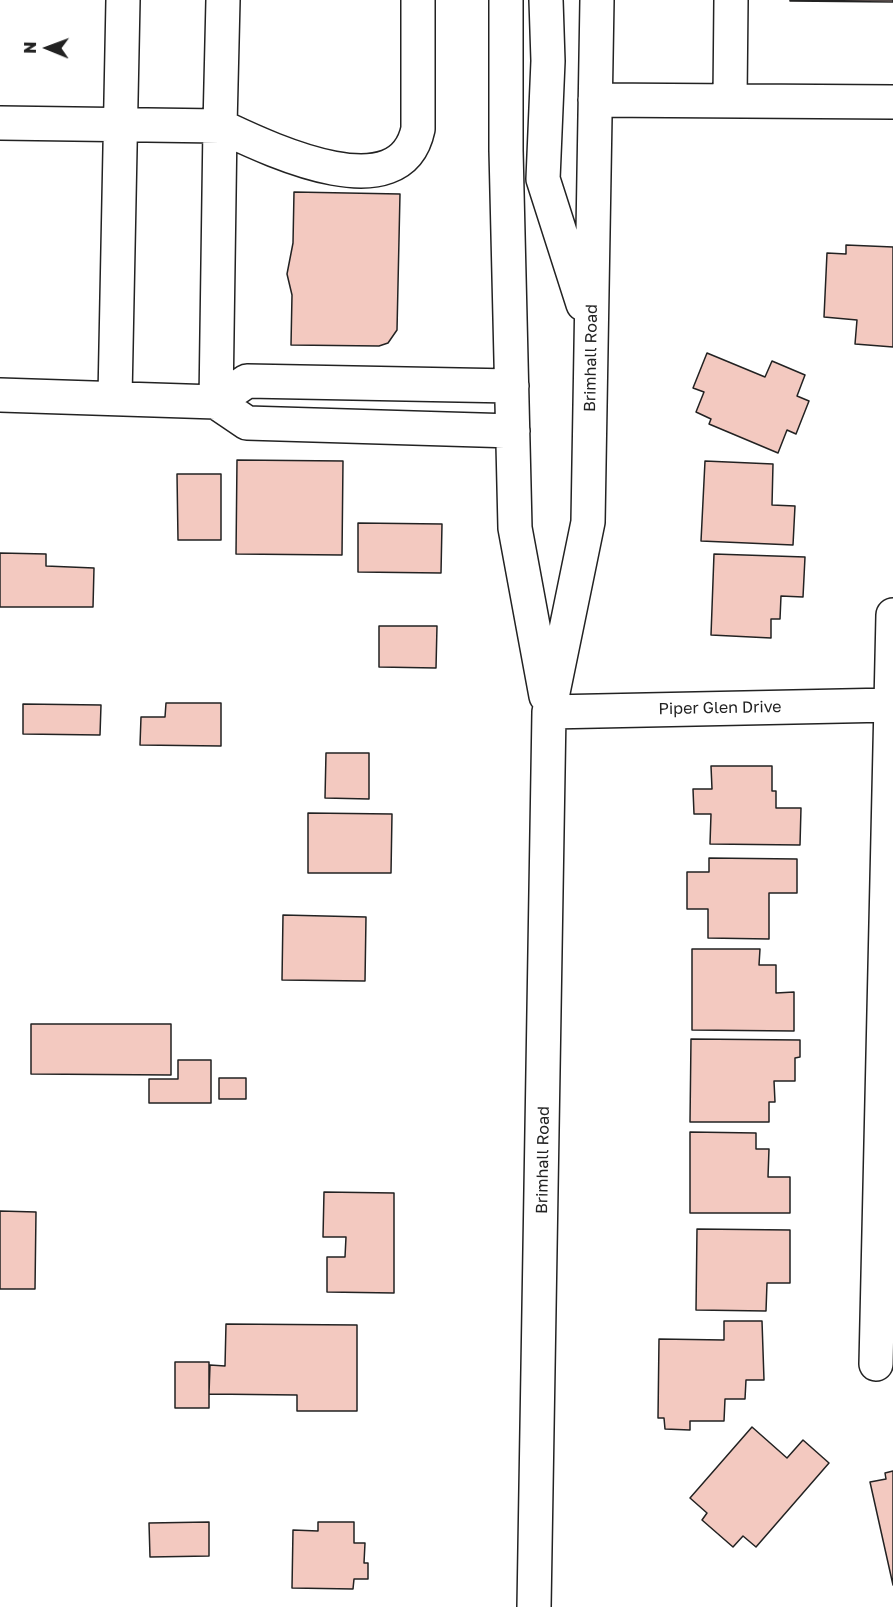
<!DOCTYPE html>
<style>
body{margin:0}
#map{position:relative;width:893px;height:1607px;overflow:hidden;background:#fff;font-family:"Golos Text",sans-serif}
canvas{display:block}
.north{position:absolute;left:18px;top:18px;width:60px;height:60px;-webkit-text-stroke:4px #fff;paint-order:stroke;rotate:271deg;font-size:16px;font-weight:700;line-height:24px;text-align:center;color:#222}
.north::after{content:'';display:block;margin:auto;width:21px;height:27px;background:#222;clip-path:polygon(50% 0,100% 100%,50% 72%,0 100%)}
</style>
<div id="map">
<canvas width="893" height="1607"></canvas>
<div class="north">N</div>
</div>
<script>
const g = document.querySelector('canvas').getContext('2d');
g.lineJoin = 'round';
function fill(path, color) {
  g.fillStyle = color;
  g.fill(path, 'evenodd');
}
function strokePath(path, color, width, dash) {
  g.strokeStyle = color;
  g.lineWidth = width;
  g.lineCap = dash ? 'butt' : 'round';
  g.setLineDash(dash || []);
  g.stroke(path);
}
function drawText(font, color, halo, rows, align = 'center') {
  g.font = font + ' "Golos Text",sans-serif';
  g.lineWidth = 4.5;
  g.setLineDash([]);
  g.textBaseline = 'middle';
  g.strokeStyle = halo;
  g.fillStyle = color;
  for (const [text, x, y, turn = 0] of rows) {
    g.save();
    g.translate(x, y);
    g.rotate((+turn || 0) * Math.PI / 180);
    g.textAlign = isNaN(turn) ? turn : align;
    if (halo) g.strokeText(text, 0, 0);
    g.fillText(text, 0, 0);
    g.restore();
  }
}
const building = new Path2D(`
 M 790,0 L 893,0 L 893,2 L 790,1 Z
 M 294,192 L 400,194 L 397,330 L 388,343 L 379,346 L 291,345 L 292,295 L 287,274 L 293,243 Z
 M 846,245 L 893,247 L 893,347 L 855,344 L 857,320 L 824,317 L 827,253 L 846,254 Z
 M 707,353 L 765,377 L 772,361 L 805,375 L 797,396 L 809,401 L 796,434 L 787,430 L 778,453 L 709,424 L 711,419 L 696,412 L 704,392 L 693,388 Z
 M 237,460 L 343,461 L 342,555 L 236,554 Z
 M 705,461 L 773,464 L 772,505 L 795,506 L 793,545 L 701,541 Z
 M 177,474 L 221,474 L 221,540 L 178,540 Z
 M 358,523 L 442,524 L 441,573 L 358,572 Z
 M 0,553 L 46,554 L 46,566 L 94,568 L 93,607 L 0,607 Z
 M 714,554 L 805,557 L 803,597 L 781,596 L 780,619 L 771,619 L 771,638 L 711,635 Z
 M 379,626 L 437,626 L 436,668 L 379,667 Z
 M 166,703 L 221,703 L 221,746 L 140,745 L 141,717 L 165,717 Z
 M 23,704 L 101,705 L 100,735 L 23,734 Z
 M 326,753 L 369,753 L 369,799 L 325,798 Z
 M 711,766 L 772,766 L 772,791 L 776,791 L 776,808 L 801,808 L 800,845 L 710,844 L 711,814 L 694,814 L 693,789 L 712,789 Z
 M 308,813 L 392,814 L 391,873 L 308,873 Z
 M 709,858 L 797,859 L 797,893 L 769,893 L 769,939 L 708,938 L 708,909 L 687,909 L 687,872 L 709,872 Z
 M 283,915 L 366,917 L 365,981 L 282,980 Z
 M 692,949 L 760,949 L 759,965 L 776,965 L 776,993 L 794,992 L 794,1031 L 692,1030 Z
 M 31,1024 L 171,1024 L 171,1075 L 31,1074 Z
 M 691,1039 L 800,1040 L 800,1057 L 795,1058 L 795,1081 L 774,1081 L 775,1102 L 769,1102 L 769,1122 L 690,1122 Z
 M 178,1060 L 211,1060 L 211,1103 L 149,1103 L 149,1079 L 178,1079 Z
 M 219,1078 L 246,1078 L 246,1099 L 219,1099 Z
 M 690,1132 L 756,1133 L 756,1149 L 769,1149 L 768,1177 L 790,1177 L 790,1213 L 690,1213 Z
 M 324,1192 L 394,1193 L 394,1293 L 327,1292 L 327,1257 L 345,1257 L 346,1237 L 323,1237 Z
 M 0,1211 L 36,1212 L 35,1289 L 0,1289 Z
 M 697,1229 L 790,1230 L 790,1283 L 767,1283 L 766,1311 L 696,1310 Z
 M 724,1321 L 762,1321 L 764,1380 L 746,1380 L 745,1399 L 725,1399 L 724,1421 L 690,1421 L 690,1430 L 665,1429 L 664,1418 L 658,1418 L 659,1339 L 724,1340 Z
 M 226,1324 L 357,1325 L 357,1411 L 297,1411 L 297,1395 L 209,1394 L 210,1365 L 225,1366 Z
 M 175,1362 L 209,1362 L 209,1408 L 175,1408 Z
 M 752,1427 L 787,1458 L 803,1440 L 829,1463 L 756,1547 L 743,1536 L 733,1547 L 702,1520 L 707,1513 L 690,1498 Z
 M 893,1471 L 893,1585 L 870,1482 L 886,1479 L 885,1473 Z
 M 209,1522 L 209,1556 L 150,1557 L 149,1523 Z
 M 318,1522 L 354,1522 L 354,1543 L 365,1543 L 364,1563 L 368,1563 L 368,1579 L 354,1579 L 353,1589 L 292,1588 L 293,1530 L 318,1531 Z`);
const minor = new Path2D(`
 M 223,0 L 220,126 C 265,147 400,214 418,129 L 418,0
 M 506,0 L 506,150 L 515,528 L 546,696
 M 546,0 L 548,61 L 543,179 L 583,304
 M 730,99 L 731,0
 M 595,100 L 893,102
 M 0,123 L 220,126 L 216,402
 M 0,395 L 216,402 L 247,423 L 513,431
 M 115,397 L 123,0
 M 216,402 L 247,381 L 512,386
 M 549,712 L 891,705
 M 876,1364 L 893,615
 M 534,1607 L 549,712 L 588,522 L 597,0`);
const streetNames = [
 ["Brimhall Road",591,358,-89],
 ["Piper Glen Drive",720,708,-1],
 ["Brimhall Road",543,1160,-89]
];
fill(building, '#f3c9c0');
strokePath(building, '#222', 1.5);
strokePath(minor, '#222', 36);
strokePath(minor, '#fff', 33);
drawText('16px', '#222', '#fff', streetNames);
</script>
